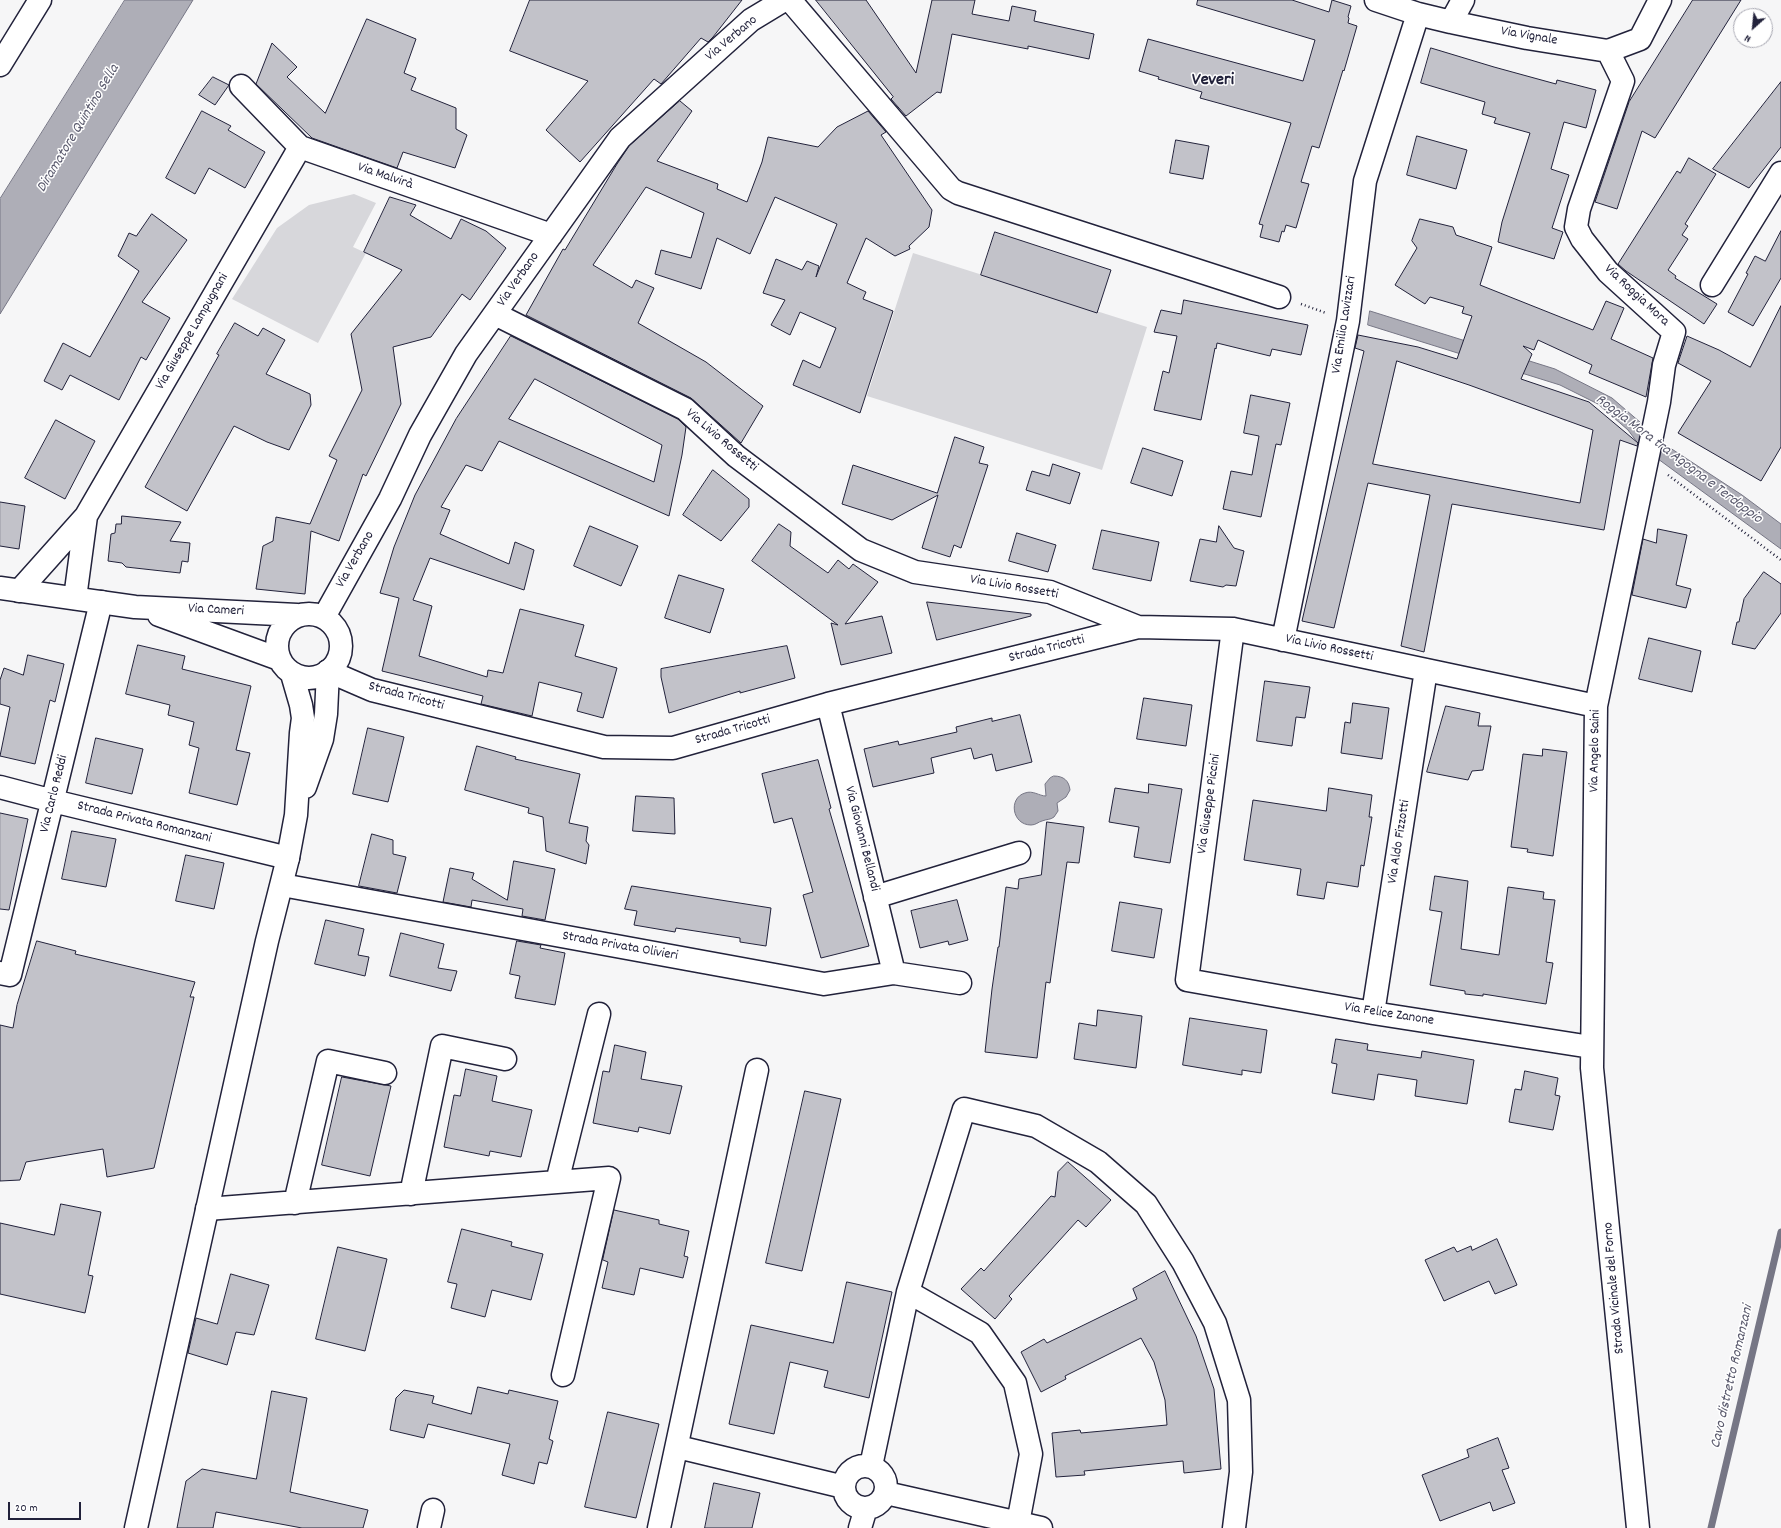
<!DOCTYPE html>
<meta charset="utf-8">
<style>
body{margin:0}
#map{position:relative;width:1781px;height:1528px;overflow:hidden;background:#f6f6f7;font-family:Dekko,sans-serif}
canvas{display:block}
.north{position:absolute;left:1733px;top:8px;width:40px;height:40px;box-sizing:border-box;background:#fff;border:1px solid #a7a7b1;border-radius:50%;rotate:207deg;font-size:11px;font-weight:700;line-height:16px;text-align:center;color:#22223b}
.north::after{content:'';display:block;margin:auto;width:14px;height:18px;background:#22223b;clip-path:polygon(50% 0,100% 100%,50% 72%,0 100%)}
.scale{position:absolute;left:8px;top:1502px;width:73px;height:18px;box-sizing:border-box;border:2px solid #22223b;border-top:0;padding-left:5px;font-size:12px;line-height:14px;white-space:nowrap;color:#22223b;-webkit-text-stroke:3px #fff;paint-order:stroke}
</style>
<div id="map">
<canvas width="1781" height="1528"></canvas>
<div class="north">N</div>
<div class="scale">20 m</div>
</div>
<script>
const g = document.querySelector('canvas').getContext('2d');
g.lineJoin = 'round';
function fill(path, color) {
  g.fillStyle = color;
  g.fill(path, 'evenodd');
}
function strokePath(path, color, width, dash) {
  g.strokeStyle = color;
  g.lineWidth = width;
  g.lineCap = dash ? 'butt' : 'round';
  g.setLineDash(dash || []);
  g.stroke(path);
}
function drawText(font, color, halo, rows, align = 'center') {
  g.font = font + ' Dekko,sans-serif';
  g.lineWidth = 3;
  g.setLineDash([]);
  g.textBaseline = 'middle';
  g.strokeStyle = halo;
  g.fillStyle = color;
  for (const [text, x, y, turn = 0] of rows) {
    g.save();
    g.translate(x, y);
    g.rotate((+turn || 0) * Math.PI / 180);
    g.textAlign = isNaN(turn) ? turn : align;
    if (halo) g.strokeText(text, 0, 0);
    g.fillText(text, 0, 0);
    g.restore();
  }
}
const green = new Path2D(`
 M 354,194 L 376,203 L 353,247 L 366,253 L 318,343 L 232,299 L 277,228 L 309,205 Z
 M 913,253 L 1147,327 L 1102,470 L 867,396 Z`);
const water = new Path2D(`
 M 125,0 L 193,0 L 0,314 L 0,199 Z
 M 1370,311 L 1555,369 L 1612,398 L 1648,429 L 1640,446 L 1628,430 L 1598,404 L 1560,385 L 1368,325 Z
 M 1658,440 L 1742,495 L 1781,524 L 1781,549 L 1654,456 Z
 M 1054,776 C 1064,776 1069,781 1070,790 L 1066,797 L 1057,803 L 1058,811 L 1054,817 C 1050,820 1047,819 1042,821 C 1038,822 1036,825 1031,825 C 1012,825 1008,798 1025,793 C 1033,790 1039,796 1046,796 L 1045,784 L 1050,778 Z`);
const stream = new Path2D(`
 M 1711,1528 L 1781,1232`);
const building = new Path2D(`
 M 530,0 L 742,0 L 713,37 L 708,42 L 701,38 L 661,84 L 654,79 L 580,162 L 546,130 L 588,81 L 510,51 Z
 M 816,0 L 866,0 L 916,73 L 932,0 L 975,0 L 972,14 L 1009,21 L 1012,6 L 1036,11 L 1034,21 L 1094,34 L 1089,59 L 1028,46 L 1028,49 L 952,34 L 941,93 L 937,92 L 906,116 L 891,99 L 893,97 Z
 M 1198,0 L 1292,0 L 1329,12 L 1332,0 L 1351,6 L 1348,17 L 1349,18 L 1348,23 L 1357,26 L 1344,71 L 1343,70 L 1319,148 L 1312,146 L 1301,182 L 1309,184 L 1296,228 L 1286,225 L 1284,232 L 1282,231 L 1279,242 L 1260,237 L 1263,225 L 1259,224 L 1291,123 L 1200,98 L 1202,92 L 1158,79 L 1159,77 L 1139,71 L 1148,39 L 1303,81 L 1315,40 L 1197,5 Z
 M 1693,0 L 1741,0 L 1655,138 L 1642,131 L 1617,209 L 1595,202 L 1629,102 Z
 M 367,19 L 416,39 L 404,73 L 416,78 L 411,90 L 456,108 L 456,129 L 467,135 L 455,168 L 403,152 L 397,168 L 312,138 L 256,84 L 272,43 L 297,67 L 287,77 L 325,113 Z
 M 1431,48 L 1494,67 L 1556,84 L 1557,80 L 1596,90 L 1586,128 L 1564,122 L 1551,169 L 1569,175 L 1552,228 L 1563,232 L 1554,259 L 1498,242 L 1502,222 L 1530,133 L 1494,123 L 1496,118 L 1482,114 L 1485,102 L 1421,83 Z
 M 213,77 L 229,85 L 215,105 L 199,95 Z
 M 1781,82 L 1781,147 L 1749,188 L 1713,169 Z
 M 680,101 L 692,111 L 657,161 L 718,184 L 717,189 L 747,202 L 762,162 L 768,137 L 818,147 L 837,127 L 868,111 L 886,132 L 881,135 L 932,210 L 929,227 L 909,246 L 910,249 L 895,256 L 866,238 L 847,283 L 866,292 L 863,299 L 893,311 L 860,413 L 793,385 L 803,360 L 820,368 L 836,328 L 800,312 L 790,335 L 771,325 L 785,300 L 763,293 L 776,259 L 802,270 L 807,261 L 819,266 L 816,277 L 837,224 L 775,197 L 750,254 L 717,238 L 701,289 L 655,274 L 661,250 L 691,258 L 704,213 L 646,187 L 593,265 L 632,288 L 636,280 L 654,288 L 638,323 L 706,362 L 763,406 L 741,443 L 691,398 L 526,315 L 563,249 L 565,250 L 617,164 L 629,146 Z
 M 202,111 L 231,126 L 228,130 L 265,152 L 245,188 L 209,168 L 195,194 L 166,178 Z
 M 1417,136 L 1467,150 L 1456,189 L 1407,175 Z
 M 1176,140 L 1209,146 L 1203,179 L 1170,173 Z
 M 1689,158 L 1716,174 L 1685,224 L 1688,226 L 1682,235 L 1688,239 L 1668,270 L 1676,276 L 1675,278 L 1717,304 L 1704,324 L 1626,271 L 1618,264 L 1677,171 L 1680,173 Z
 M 390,197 L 416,205 L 410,215 L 451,239 L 461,219 L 486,231 L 506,248 L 470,300 L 462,294 L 431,337 L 393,347 L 401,404 L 366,476 L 363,474 L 339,541 L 311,531 L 305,594 L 256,589 L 263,546 L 273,541 L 276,517 L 310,524 L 337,460 L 329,456 L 362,390 L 351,334 L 402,270 L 364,252 Z
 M 152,214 L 187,240 L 142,302 L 170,318 L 146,360 L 141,357 L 119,400 L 70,375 L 62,390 L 44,381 L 63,343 L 90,357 L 139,271 L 118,256 L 129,233 L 136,236 Z
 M 1420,219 L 1453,227 L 1456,235 L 1492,247 L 1480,285 L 1593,330 L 1606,301 L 1624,308 L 1611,339 L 1653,358 L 1646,397 L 1589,373 L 1592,365 L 1538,340 L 1534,350 L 1523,346 L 1532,354 L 1521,379 L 1589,402 L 1638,443 L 1637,446 L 1620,440 L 1604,530 L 1452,504 L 1424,652 L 1401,646 L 1430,495 L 1368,483 L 1334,628 L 1302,621 L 1364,351 L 1355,348 L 1358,335 L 1418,347 L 1457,359 L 1472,316 L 1462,313 L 1464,307 L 1430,297 L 1425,304 L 1395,285 L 1417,248 L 1412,241 ZM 1397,361 L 1469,385 L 1593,430 L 1580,503 L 1373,464 Z
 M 1781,231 L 1781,278 L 1753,326 L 1728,312 L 1748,274 L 1746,273 L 1755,256 L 1765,261 Z
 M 995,232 L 1111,270 L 1097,313 L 981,275 Z
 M 1184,300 L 1308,325 L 1301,355 L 1272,349 L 1270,356 L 1217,343 L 1216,349 L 1215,348 L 1201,420 L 1154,410 L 1163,371 L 1169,373 L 1177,336 L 1154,332 L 1161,310 L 1181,314 Z
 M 1781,306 L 1781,447 L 1761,481 L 1678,433 L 1711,381 L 1678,363 L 1687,336 L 1719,350 L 1750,367 Z
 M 235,323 L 258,336 L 263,328 L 285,340 L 266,374 L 310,394 L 311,405 L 289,450 L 267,442 L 234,426 L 187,511 L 145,487 L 219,355 L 217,354 Z
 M 511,336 L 678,419 L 686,427 L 682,455 L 669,516 L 499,441 L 482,471 L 466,465 L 441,507 L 450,510 L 440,534 L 509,564 L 515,542 L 534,550 L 524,590 L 430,558 L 413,600 L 432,606 L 419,656 L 487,677 L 488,670 L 503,673 L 520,609 L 584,625 L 575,656 L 617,668 L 603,718 L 577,711 L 582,693 L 539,682 L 532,716 L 481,704 L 483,696 L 382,671 L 399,598 L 380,593 L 394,547 L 415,495 L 456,419 ZM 535,379 L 662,445 L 654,482 L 509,419 Z
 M 1251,395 L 1290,403 L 1281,445 L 1276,444 L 1261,517 L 1223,509 L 1231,471 L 1252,475 L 1259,436 L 1244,433 Z
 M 56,420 L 95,441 L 65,499 L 25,478 Z
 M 955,437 L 984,447 L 979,463 L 988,465 L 961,548 L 954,545 L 950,557 L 922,548 L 938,495 L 892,520 L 842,504 L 853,465 L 937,493 Z
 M 1143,448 L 1183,461 L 1172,496 L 1131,483 Z
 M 1053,464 L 1080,473 L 1070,504 L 1026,490 L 1032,471 L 1049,476 Z
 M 713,470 L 749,499 L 749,507 L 721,541 L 683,515 Z
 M 0,502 L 25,506 L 19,549 L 0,546 Z
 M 122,516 L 181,522 L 170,541 L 190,543 L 188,562 L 182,561 L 180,573 L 126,567 L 122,563 L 108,561 L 111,534 L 115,533 L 116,524 L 121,524 Z
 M 779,524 L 791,532 L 790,546 L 828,573 L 838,560 L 849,569 L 853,564 L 878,582 L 845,624 L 882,616 L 892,653 L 841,665 L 831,623 L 838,625 L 752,561 Z
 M 590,526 L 638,546 L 621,586 L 574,566 Z
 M 1219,526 L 1234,548 L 1244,551 L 1236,586 L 1226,585 L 1223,587 L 1190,581 L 1200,539 L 1216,542 Z
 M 1658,529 L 1687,535 L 1676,585 L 1691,589 L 1686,608 L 1632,595 L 1643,539 L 1656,543 Z
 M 1102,530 L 1159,542 L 1151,581 L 1093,569 Z
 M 1017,533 L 1056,545 L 1048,572 L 1009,561 Z
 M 1764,572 L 1781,584 L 1781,613 L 1755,649 L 1732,644 L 1737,622 L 1739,622 L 1744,599 Z
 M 679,575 L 724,589 L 710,633 L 665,618 Z
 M 927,602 L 1031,614 L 1031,616 L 937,640 Z
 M 1649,638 L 1701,651 L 1692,692 L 1639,679 Z
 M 138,645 L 185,656 L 182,669 L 251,686 L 236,750 L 250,753 L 237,805 L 189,793 L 199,748 L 189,745 L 194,722 L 168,715 L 170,705 L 126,694 Z
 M 787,646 L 795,678 L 740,693 L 740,691 L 669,713 L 661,677 L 661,669 Z
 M 28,655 L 64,664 L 55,702 L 50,700 L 35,764 L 0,756 L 10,707 L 0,704 L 0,680 L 4,668 L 23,675 Z
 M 1265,681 L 1310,687 L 1305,718 L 1296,717 L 1292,746 L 1257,741 Z
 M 1144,698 L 1192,705 L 1186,746 L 1137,739 Z
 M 1353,703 L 1389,708 L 1382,759 L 1341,753 L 1345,722 L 1350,723 Z
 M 1446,706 L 1480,713 L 1478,726 L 1491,726 L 1483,770 L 1472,771 L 1468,780 L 1427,772 Z
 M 1020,715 L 1032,762 L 996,771 L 992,754 L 974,759 L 971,748 L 931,758 L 934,773 L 873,787 L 864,749 L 898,741 L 899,745 L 957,732 L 956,727 L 992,718 L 992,721 Z
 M 368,728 L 404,737 L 388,802 L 353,794 Z
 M 96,738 L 143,749 L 132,794 L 86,783 Z
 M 477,746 L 516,757 L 515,759 L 580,774 L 569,823 L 588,827 L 586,841 L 589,845 L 586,864 L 546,851 L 543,817 L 528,813 L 529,808 L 465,790 Z
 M 1543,749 L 1567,752 L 1553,856 L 1527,852 L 1528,849 L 1511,847 L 1523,754 L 1542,756 Z
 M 818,760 L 831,808 L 829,809 L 869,946 L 821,958 L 803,895 L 813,892 L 792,818 L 774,823 L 762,774 Z
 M 1149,784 L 1182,789 L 1170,863 L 1134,857 L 1139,827 L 1109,822 L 1115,788 L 1148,793 Z
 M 1329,788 L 1372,795 L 1369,817 L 1372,817 L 1364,866 L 1361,865 L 1358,887 L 1327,882 L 1324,899 L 1297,895 L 1301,869 L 1244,860 L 1253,800 L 1326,811 Z
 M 636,796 L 674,798 L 675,834 L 633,831 Z
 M 0,813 L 28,819 L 9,910 L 0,909 Z
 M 1047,822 L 1084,827 L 1079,863 L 1067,862 L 1050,983 L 1046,982 L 1037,1058 L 985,1052 L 992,989 L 998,947 L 999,947 L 1006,887 L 1018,889 L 1019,879 L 1041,875 Z
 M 72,831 L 116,839 L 106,887 L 62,879 Z
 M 372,834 L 393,840 L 393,854 L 406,857 L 397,893 L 359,886 Z
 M 186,855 L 224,863 L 214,909 L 176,901 Z
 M 514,861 L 555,869 L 545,920 L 522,916 L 523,909 L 472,900 L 471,907 L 443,902 L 450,868 L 474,873 L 472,879 L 507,900 Z
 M 1435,876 L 1468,881 L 1461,949 L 1499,955 L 1508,887 L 1544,892 L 1543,899 L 1555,900 L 1546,962 L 1553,963 L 1546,1004 L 1483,994 L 1483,996 L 1465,994 L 1465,991 L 1430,985 L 1442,912 L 1430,910 Z
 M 632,886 L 771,908 L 766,946 L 740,942 L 740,938 L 676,928 L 675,932 L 634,925 L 637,911 L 625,909 Z
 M 957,900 L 968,940 L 949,945 L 948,941 L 920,948 L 911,911 Z
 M 1120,902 L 1162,909 L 1154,958 L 1112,951 Z
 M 326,920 L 364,929 L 358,955 L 369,957 L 365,976 L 315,964 Z
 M 401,933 L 444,944 L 438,968 L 457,971 L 451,991 L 390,976 Z
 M 37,941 L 76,951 L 75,954 L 195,982 L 190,997 L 194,997 L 154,1168 L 107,1177 L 103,1149 L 26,1162 L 20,1180 L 0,1181 L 0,1025 L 13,1028 L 17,1005 Z
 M 517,941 L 541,945 L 540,948 L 565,953 L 555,1005 L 515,998 L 520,976 L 510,974 Z
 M 1098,1010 L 1142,1016 L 1136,1068 L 1074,1059 L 1079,1023 L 1096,1026 Z
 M 1190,1018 L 1267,1030 L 1261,1073 L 1242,1070 L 1242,1075 L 1183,1065 Z
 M 1336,1039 L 1368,1044 L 1367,1050 L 1421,1058 L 1422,1051 L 1474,1060 L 1467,1104 L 1415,1096 L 1417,1080 L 1378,1074 L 1374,1100 L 1332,1093 L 1337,1064 L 1332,1063 Z
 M 615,1045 L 646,1052 L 641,1079 L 682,1086 L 670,1134 L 639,1127 L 638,1132 L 593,1123 L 603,1071 L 609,1072 Z
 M 466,1069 L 497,1076 L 492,1101 L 532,1110 L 521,1157 L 490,1151 L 489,1156 L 444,1147 L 454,1095 L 460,1096 Z
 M 1525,1071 L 1558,1078 L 1555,1095 L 1560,1096 L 1553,1130 L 1509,1122 L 1515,1089 L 1521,1090 Z
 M 342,1077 L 391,1086 L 370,1176 L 322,1165 Z
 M 805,1091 L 841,1099 L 802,1271 L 766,1263 Z
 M 1068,1162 L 1111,1200 L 1086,1227 L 1078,1220 L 1009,1296 L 1012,1299 L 995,1319 L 961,1289 L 981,1268 L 984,1271 L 1051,1196 L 1055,1197 L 1058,1172 Z
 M 61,1204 L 101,1212 L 88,1275 L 93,1276 L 85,1313 L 0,1294 L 0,1223 L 54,1235 Z
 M 614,1210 L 659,1220 L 659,1224 L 689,1231 L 684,1256 L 688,1257 L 683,1278 L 640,1268 L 634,1295 L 602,1288 L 608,1262 L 603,1260 Z
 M 462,1229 L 512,1242 L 511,1246 L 543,1254 L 531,1300 L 492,1290 L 485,1317 L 451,1308 L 457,1284 L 448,1282 Z
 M 1497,1239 L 1517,1285 L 1495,1294 L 1489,1281 L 1444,1301 L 1425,1260 L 1454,1247 L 1457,1252 L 1471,1246 L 1472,1250 Z
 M 338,1247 L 387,1259 L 365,1351 L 316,1339 Z
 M 1165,1271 L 1196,1336 L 1214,1389 L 1221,1469 L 1184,1473 L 1183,1461 L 1084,1471 L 1085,1475 L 1056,1477 L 1052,1433 L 1080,1430 L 1081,1433 L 1167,1425 L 1165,1400 L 1154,1362 L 1141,1338 L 1065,1376 L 1066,1379 L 1041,1392 L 1021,1352 L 1044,1339 L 1047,1343 L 1137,1299 L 1133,1289 Z
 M 231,1274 L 269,1285 L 254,1335 L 236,1332 L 227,1365 L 188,1353 L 196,1318 L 217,1324 Z
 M 847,1282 L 892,1292 L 869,1398 L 824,1387 L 828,1371 L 790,1362 L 774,1434 L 729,1424 L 751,1325 L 833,1343 Z
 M 478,1387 L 508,1394 L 509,1390 L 558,1401 L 549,1439 L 553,1441 L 547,1464 L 539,1462 L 534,1484 L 502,1475 L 510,1444 L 428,1424 L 424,1438 L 390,1430 L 396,1398 L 404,1390 L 434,1396 L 432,1403 L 471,1414 Z
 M 272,1391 L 307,1398 L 290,1492 L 368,1510 L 363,1528 L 302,1528 L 216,1512 L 213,1528 L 177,1528 L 186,1481 L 202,1469 L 256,1479 Z
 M 608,1412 L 659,1424 L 636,1518 L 585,1507 Z
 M 1498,1438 L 1509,1468 L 1502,1470 L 1515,1503 L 1493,1511 L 1490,1502 L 1440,1521 L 1422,1475 L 1469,1457 L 1467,1450 Z
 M 714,1483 L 760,1493 L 752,1528 L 705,1528 Z`);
const path = new Path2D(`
 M 1301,304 L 1326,313
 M 1668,475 L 1781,560`);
const minor = new Path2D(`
 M 790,0 L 951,189 L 958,193 L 1279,297
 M 1376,0 L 1418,14 L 1451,22 L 1527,38 L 1608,51 L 1640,39 L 1660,0
 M 1451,22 L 1463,0
 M 1608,51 L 1623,81 L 1579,209 L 1576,227 L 1582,239 L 1608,272 L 1674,332 L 1664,365 L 1659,402 L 1596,706 L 1592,1068 L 1638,1528
 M 241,86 L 300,147 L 551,235
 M 1712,285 L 1781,173
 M 495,314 L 685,409 L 736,456 L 861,550 L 915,572 L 1050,592 L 1138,627 L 1233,629 L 1596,706
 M 19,591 L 86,516 L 300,147
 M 75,598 L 86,516
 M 324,617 L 390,499 L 420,435 L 466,354 L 620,138 L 751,20 L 784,0
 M 1233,629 L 1187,980 L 1373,1013 L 1591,1047
 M 1283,640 L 1348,321 L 1365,181 L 1418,14
 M 328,671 L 372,690 L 604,747 L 673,748 L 828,704 L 1138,627
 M 828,704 L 894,973
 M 0,787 L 53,801 L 288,858
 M 282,885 L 824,984 L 894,973 L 960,983
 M 875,897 L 1019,853
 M 0,973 L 10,975 L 101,602
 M 1373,1013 L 1426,670
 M 557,1182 L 599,1014
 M 411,1194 L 442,1046 L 505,1059
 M 295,1203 L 328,1061 L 385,1073
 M 207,1209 L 609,1178 L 563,1375
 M 908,1292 L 980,1333 L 1015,1383 L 1031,1454 L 1018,1523 L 1014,1528
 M 678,1447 L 844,1487
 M844 1487a21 21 0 1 1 42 0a21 21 0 1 1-42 0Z
 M 871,1466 L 908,1292 L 964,1109 L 1036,1126 L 1098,1162 L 1146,1204 L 1183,1262 L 1215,1323 L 1239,1400 L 1241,1472 L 1234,1528
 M 886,1493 L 1041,1528
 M 429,1528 L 433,1510
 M 659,1528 L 757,1070
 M 860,1528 L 866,1508`);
const major = new Path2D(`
 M 0,65 L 40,0
 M 0,588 L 135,607 L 297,615
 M277 646a32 32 0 1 1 64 0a32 32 0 1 1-64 0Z
 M 159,615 L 279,659
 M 305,787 L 322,739 L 326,714 L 328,671
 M 136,1528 L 267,941 L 288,858 L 296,815 L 301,733 L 303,718 L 301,705 L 292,674`);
const streetNames = [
 ["Via Vignale",1529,37,10],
 ["Via Verbano",732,39,-40],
 ["Via Malvirà",385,177,19],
 ["Via Verbano",519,280,-55],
 ["Via Roggia Mora",1636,296,43],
 ["Via Emilio Lavizzari",1345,325,-81],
 ["Via Giuseppe Lampugnani",193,332,-60],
 ["Via Livio Rossetti",721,441,40],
 ["Via Verbano",356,560,-60],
 ["Via Livio Rossetti",1014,588,10],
 ["Via Cameri",216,611,3],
 ["Via Livio Rossetti",1329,649,12],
 ["Strada Tricotti",1047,650,-14],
 ["Strada Tricotti",406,697,15],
 ["Strada Tricotti",733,731,-16],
 ["Via Angelo Saini",1596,751,-89],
 ["Via Carlo Reddi",55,794,-76],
 ["Via Giuseppe Piccini",1210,804,-82],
 ["Strada Privata Romanzani",144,823,14],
 ["Via Giovanni Bellandi",861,839,76],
 ["Via Aldo Fizzotti",1400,842,-81],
 ["Strada Privata Olivieri",620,947,10],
 ["Via Felice Zanone",1389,1015,9],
 ["Strada Vicinale del Forno",1615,1288,-95]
];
const waterNames = [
 ["Diramatore Quintino Sella",79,129,-59],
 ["Roggia Mora tra Agogna e Terdoppio",1678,460,37],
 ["Cavo distretto Romanzani",1733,1377,-77]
];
const districtNames = [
 ["Veveri",1213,82]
];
fill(green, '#d7d7db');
fill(water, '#aeaeb7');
strokePath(water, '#767685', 1);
strokePath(stream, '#767685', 7);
fill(building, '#c2c2c9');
strokePath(building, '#22223b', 1);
strokePath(minor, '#22223b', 25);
strokePath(major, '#22223b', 25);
strokePath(path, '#22223b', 2.5, [1, 3]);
strokePath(minor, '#fff', 22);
strokePath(major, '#fff', 22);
drawText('14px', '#22223b', '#fff', streetNames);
drawText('italic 15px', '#5a5a6d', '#fff', waterNames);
drawText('bold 18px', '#22223b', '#fff', districtNames);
</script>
